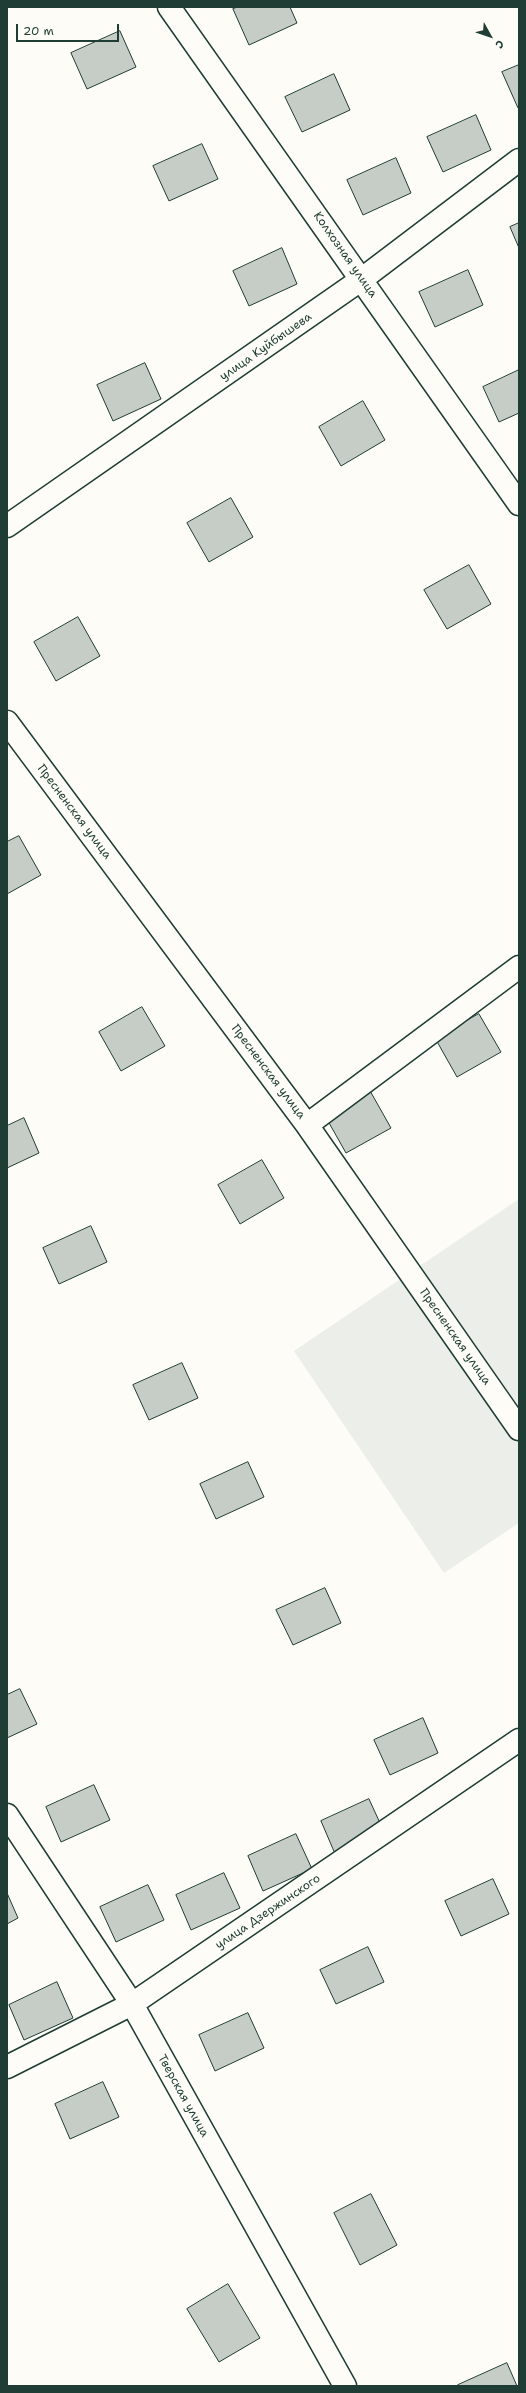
<!DOCTYPE html>
<meta charset="utf-8">
<style>
body{margin:0}
#map{position:relative;width:526px;height:2393px;overflow:hidden;background:#fdfcf7;font-family:"Shantell Sans",sans-serif}
canvas{display:block}
.frame{position:absolute;inset:0;border:8px solid #1f3d34;pointer-events:none}
.north{position:absolute;left:470px;top:16px;width:40px;height:40px;-webkit-text-stroke:3px #fdfcf7;paint-order:stroke;rotate:130deg;font-size:11px;font-weight:700;line-height:16px;text-align:center;color:#1f3d34}
.north::after{content:'';display:block;margin:auto;width:14px;height:18px;background:#1f3d34;clip-path:polygon(50% 0,100% 100%,50% 72%,0 100%)}
.scale{position:absolute;left:16px;top:24px;width:103px;height:18px;box-sizing:border-box;border:2px solid #1f3d34;border-top:0;padding-left:5px;font-size:12px;line-height:14px;white-space:nowrap;color:#1f3d34;-webkit-text-stroke:3px #fdfcf7;paint-order:stroke}
</style>
<div id="map">
<canvas width="526" height="2393"></canvas>
<div class="frame"></div>
<div class="north">С</div>
<div class="scale">20 m</div>
</div>
<script>
const g = document.querySelector('canvas').getContext('2d');
g.lineJoin = 'round';
function fill(path, color) {
  g.fillStyle = color;
  g.fill(path, 'evenodd');
}
function strokePath(path, color, width, dash) {
  g.strokeStyle = color;
  g.lineWidth = width;
  g.lineCap = dash ? 'butt' : 'round';
  g.setLineDash(dash || []);
  g.stroke(path);
}
function drawText(font, color, halo, rows, align = 'center') {
  g.font = font + ' "Shantell Sans",sans-serif';
  g.lineWidth = 4;
  g.setLineDash([]);
  g.textBaseline = 'middle';
  g.strokeStyle = halo;
  g.fillStyle = color;
  for (const [text, x, y, turn = 0] of rows) {
    g.save();
    g.translate(x, y);
    g.rotate((+turn || 0) * Math.PI / 180);
    g.textAlign = isNaN(turn) ? turn : align;
    if (halo) g.strokeText(text, 0, 0);
    g.fillText(text, 0, 0);
    g.restore();
  }
}
const built = new Path2D(`
 M 519,1199 L 519,1523 L 444,1573 L 294,1351 Z`);
const building = new Path2D(`
 M 238,7 L 290,7 L 297,23 L 249,45 L 233,9 Z
 M 120,31 L 136,67 L 87,89 L 71,53 Z
 M 519,65 L 519,107 L 518,108 L 502,72 Z
 M 334,74 L 350,110 L 302,132 L 285,97 Z
 M 476,115 L 491,150 L 443,172 L 427,137 Z
 M 202,144 L 218,179 L 169,201 L 153,166 Z
 M 396,158 L 411,193 L 363,215 L 347,180 Z
 M 519,223 L 519,248 L 510,227 Z
 M 282,248 L 297,284 L 249,306 L 233,271 Z
 M 468,270 L 483,305 L 435,327 L 419,292 Z
 M 145,363 L 161,399 L 113,421 L 97,385 Z
 M 519,370 L 519,413 L 499,422 L 483,387 Z
 M 363,401 L 385,440 L 341,466 L 319,427 Z
 M 231,498 L 253,537 L 209,562 L 187,523 Z
 M 469,565 L 491,604 L 447,629 L 424,590 Z
 M 78,617 L 100,656 L 56,681 L 34,642 Z
 M 19,836 L 41,875 L 7,894 L 7,842 Z
 M 142,1007 L 165,1046 L 121,1071 L 99,1032 Z
 M 479,1014 L 501,1052 L 457,1077 L 435,1038 Z
 M 369,1089 L 391,1128 L 346,1153 L 324,1114 Z
 M 24,1118 L 39,1153 L 7,1168 L 7,1126 Z
 M 262,1160 L 284,1198 L 240,1224 L 218,1185 Z
 M 91,1226 L 107,1262 L 59,1284 L 43,1248 Z
 M 182,1363 L 198,1398 L 149,1420 L 133,1385 Z
 M 248,1462 L 264,1497 L 216,1519 L 200,1484 Z
 M 325,1588 L 341,1623 L 293,1645 L 276,1610 Z
 M 20,1689 L 37,1724 L 7,1738 L 7,1695 Z
 M 423,1718 L 438,1753 L 390,1775 L 374,1740 Z
 M 94,1785 L 110,1820 L 61,1842 L 46,1807 Z
 M 369,1799 L 385,1834 L 336,1856 L 321,1821 Z
 M 296,1834 L 312,1869 L 263,1891 L 248,1856 Z
 M 224,1873 L 240,1908 L 191,1930 L 176,1895 Z
 M 493,1879 L 509,1914 L 461,1936 L 445,1901 Z
 M 148,1885 L 164,1920 L 116,1942 L 100,1907 Z
 M 7,1893 L 18,1918 L 7,1924 Z
 M 368,1947 L 384,1982 L 336,2004 L 320,1970 Z
 M 57,1982 L 73,2018 L 24,2040 L 9,2005 Z
 M 248,2013 L 264,2048 L 215,2071 L 199,2035 Z
 M 103,2082 L 119,2117 L 70,2139 L 55,2104 Z
 M 371,2194 L 397,2245 L 360,2265 L 334,2213 Z
 M 228,2284 L 260,2338 L 219,2362 L 187,2309 Z
 M 507,2363 L 517,2386 L 459,2386 L 458,2385 Z`);
const minor = new Path2D(`
 M 169,7 L 519,504
 M 7,526 L 362,279 L 519,160
 M 7,722 L 307,1125 L 519,1429
 M 307,1125 L 519,967
 M 7,1815 L 132,2004 L 345,2386
 M 7,2067 L 132,2004 L 519,1740`);
const streetNames = [
 ["Колхозная улица",345,255,55],
 ["улица Куйбышева",266,347,-35],
 ["Пресненская улица",74,812,53],
 ["Пресненская улица",268,1072,53],
 ["Пресненская улица",455,1337,55],
 ["улица Дзержинского",268,1912,-34],
 ["Тверская улица",183,2096,61]
];
fill(built, '#eceee9');
fill(building, '#c6cdc7');
strokePath(building, '#1f3d34', 1);
strokePath(minor, '#1f3d34', 25);
strokePath(minor, '#fdfcf7', 22);
drawText('12px', '#1f3d34', '#fdfcf7', streetNames);
</script>
